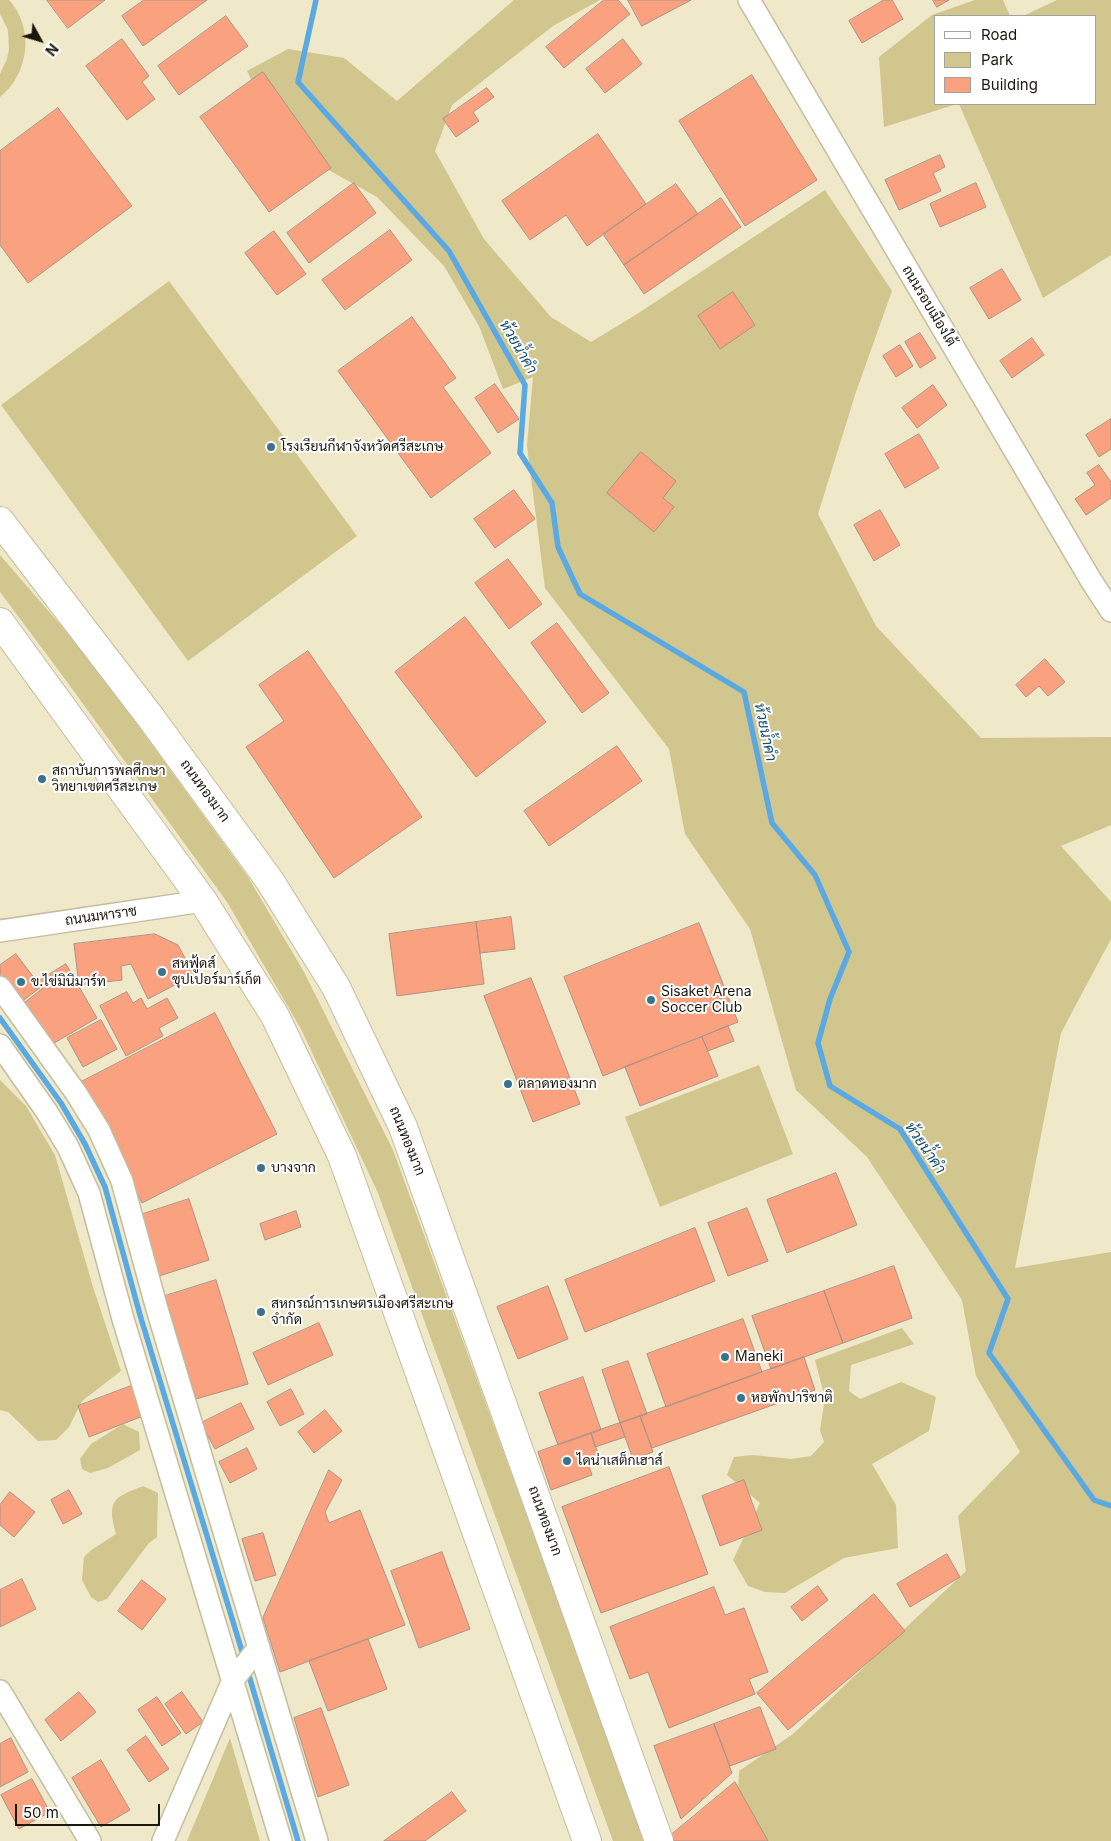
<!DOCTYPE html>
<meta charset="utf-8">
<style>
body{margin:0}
#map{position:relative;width:1111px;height:1841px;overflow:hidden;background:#efe9c9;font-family:Inter,sans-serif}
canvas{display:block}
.legend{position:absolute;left:934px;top:15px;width:162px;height:90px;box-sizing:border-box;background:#fff;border:1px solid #a3a39e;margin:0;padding:6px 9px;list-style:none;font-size:15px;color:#1a180d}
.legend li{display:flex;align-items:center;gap:10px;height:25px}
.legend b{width:25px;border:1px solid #a3a39e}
.north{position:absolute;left:15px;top:15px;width:50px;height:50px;-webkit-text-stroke:4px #fff;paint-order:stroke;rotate:129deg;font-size:14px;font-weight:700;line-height:20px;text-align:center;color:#1a180d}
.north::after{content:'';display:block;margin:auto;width:18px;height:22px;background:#1a180d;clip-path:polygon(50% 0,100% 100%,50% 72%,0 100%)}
.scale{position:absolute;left:15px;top:1804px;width:145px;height:22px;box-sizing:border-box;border:2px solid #1a180d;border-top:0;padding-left:6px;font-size:15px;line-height:18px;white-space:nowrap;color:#1a180d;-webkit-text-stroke:4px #fff;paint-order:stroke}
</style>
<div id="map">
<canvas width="1111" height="1841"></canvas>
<ul class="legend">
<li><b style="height:6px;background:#fff"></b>Road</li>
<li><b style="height:14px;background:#d1c68e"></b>Park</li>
<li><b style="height:14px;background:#faa27f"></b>Building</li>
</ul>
<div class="north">N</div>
<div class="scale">50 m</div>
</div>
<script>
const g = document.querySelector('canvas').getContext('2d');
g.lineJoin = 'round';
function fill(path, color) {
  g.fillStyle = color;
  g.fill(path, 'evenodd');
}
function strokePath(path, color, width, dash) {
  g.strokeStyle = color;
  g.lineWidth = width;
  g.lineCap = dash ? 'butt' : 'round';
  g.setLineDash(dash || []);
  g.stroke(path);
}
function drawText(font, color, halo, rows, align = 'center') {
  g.font = font + ' Inter,Sarabun,sans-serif';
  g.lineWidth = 4;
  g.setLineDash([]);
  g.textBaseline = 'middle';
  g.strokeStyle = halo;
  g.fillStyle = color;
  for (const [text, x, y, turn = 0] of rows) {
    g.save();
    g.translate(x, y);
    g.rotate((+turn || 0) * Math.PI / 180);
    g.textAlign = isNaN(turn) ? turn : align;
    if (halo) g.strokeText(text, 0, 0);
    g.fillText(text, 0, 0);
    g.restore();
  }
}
const green = new Path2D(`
 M 0,0 L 9,0 C 35,28 29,74 0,97 L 0,74 L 7,59 L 9,49 L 8,30 L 0,14 Z
 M 514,0 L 600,0 L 553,26 L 452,105 L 435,151 L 484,239 L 551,317 L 591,342 L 637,314 L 825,190 L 892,291 L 856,392 L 818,514 L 876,626 L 981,738 L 1111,737 L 1111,825 L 1061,846 L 1111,902 L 1111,939 L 1061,1033 L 1015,1268 L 1111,1252 L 1111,1841 L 750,1841 L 737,1809 L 739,1771 L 793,1734 L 966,1571 L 958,1516 L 1020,1452 L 976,1376 L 962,1300 L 867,1157 L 796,1090 L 750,929 L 685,834 L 669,749 L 545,588 L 527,446 L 533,377 L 503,389 L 479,326 L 444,266 L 377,197 L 282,144 L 247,71 L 288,49 L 344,58 L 397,101 Z
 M 975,0 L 1003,0 L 1010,16 L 935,16 L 935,104 L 957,104 L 884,127 L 879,57 L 932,15 Z
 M 1057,0 L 1111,0 L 1111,255 L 1043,298 L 959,104 L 1095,104 L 1095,16 L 1023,16 Z
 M 169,281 L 357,536 L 188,661 L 1,405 Z
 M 0,555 L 89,658 L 248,877 L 304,972 L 393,1150 L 646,1841 L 613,1841 L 378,1193 L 301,1029 L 227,902 L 62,675 L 0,592 Z
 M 759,1065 L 793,1154 L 660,1207 L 625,1117 Z
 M 0,1080 L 26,1106 L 55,1155 L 93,1287 L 121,1371 L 82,1401 L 69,1427 L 56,1440 L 38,1441 L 8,1412 L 0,1410 Z
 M 902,1328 L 914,1344 L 851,1365 L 849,1391 L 860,1399 L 901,1382 L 936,1397 L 929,1431 L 872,1464 L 896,1505 L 898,1548 L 844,1558 L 785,1593 L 765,1592 L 748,1586 L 733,1560 L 760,1503 L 727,1475 L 734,1457 L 753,1455 L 791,1459 L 811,1456 L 824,1442 L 820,1430 L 825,1398 L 815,1360 Z
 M 123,1424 L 139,1432 L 140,1450 L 108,1468 L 90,1473 L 82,1469 L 80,1459 L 91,1444 Z
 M 143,1486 L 158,1493 L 157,1537 L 149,1543 L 107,1599 L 98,1602 L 91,1597 L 82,1580 L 84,1557 L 90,1551 L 116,1534 C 107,1501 112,1498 143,1486 Z
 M 230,1738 L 260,1841 L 187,1841 Z`);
const stream = new Path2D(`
 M 316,0 L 298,82 L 449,251 L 525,385 L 520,453 L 552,503 L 558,547 L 580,594 L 744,692 L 772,823 L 815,875 L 849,952 L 830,999 L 818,1043 L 830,1086 L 900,1129 L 1008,1299 L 989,1353 L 1094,1500 L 1111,1506
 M 0,1018 L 61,1103 L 85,1144 L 105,1187 L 140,1315 L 244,1658
 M 247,1669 L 298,1841`);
const building = new Path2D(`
 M 47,0 L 105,0 L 68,28 Z
 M 144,0 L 207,0 L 143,46 L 122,16 Z
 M 604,0 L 618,0 L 630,14 L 564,68 L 546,47 Z
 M 628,0 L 691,0 L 642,26 Z
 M 884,0 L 892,0 L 903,19 L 862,43 L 849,21 Z
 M 933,0 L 949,0 L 937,7 Z
 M 226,16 L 248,46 L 179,95 L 158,66 Z
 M 122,39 L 149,76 L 142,82 L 155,99 L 127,120 L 86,66 Z
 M 623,39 L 642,64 L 605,93 L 586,69 Z
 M 263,72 L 331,168 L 269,212 L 200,117 Z
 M 752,75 L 817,180 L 745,226 L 679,121 Z
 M 487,88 L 494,97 L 473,112 L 479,121 L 456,137 L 443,119 Z
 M 58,108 L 132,206 L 28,283 L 0,245 L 0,151 Z
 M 598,134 L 646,204 L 587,246 L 566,215 L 530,240 L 502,201 Z
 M 940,155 L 945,167 L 933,173 L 941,191 L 899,210 L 885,180 Z
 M 354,183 L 376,213 L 309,263 L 287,233 Z
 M 976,183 L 986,207 L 940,227 L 930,204 Z
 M 676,184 L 698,214 L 624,265 L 603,234 Z
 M 721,198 L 741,227 L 644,294 L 624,265 Z
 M 390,230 L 412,260 L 345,310 L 322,280 Z
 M 274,231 L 306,274 L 277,295 L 245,253 Z
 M 1002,269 L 1021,300 L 989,319 L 970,288 Z
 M 733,292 L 755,325 L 720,349 L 698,316 Z
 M 412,317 L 456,378 L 443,387 L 491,453 L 431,498 L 338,371 Z
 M 920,333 L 936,358 L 920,368 L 905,342 Z
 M 1032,338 L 1044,355 L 1012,378 L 1000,361 Z
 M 900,345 L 913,366 L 896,377 L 883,356 Z
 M 495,384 L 519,419 L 498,433 L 475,398 Z
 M 933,385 L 947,405 L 917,428 L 902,408 Z
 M 1111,419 L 1111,449 L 1099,457 L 1086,435 Z
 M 919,434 L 939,468 L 905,488 L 885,454 Z
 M 641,452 L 676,481 L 663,498 L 674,507 L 654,532 L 607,493 Z
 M 1099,465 L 1111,482 L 1111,498 L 1086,515 L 1075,499 L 1095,485 L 1087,473 Z
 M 514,490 L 535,519 L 495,548 L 474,519 Z
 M 880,510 L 900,545 L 874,561 L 854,525 Z
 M 508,559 L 542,604 L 509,629 L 475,583 Z
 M 465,617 L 546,722 L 476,777 L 395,672 Z
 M 557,623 L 609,693 L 582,713 L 531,643 Z
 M 308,651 L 422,817 L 334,878 L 246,747 L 284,721 L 259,685 Z
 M 1045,659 L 1065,682 L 1048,696 L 1039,686 L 1026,697 L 1016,685 Z
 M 617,746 L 642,781 L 549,846 L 524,811 Z
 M 511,917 L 515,949 L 480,953 L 476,922 Z
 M 476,922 L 484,984 L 397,996 L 389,934 Z
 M 699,923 L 738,1022 L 603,1076 L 564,977 Z
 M 155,934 L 178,945 L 194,975 L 148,999 L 131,964 L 121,966 L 122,980 L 79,985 L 74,944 Z
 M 16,954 L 41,987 L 20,1003 L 0,977 L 0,965 Z
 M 66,964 L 97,1018 L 49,1046 L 24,1003 L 43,988 L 39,981 Z
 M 531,978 L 580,1104 L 533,1122 L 484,996 Z
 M 127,992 L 133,1003 L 141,998 L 147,1009 L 167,998 L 178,1018 L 159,1028 L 163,1036 L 126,1056 L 100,1006 Z
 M 215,1013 L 277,1134 L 142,1203 L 81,1082 Z
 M 101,1020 L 117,1049 L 83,1067 L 67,1038 Z
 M 728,1026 L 734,1041 L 708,1051 L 702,1037 Z
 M 702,1037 L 718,1076 L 640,1106 L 625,1067 Z
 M 836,1173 L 857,1225 L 787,1253 L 767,1200 Z
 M 189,1199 L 209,1260 L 159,1276 L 140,1215 Z
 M 747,1208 L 768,1261 L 728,1276 L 708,1223 Z
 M 296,1211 L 301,1227 L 265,1240 L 260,1224 Z
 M 695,1228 L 715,1281 L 585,1332 L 565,1280 Z
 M 894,1266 L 912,1318 L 843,1343 L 824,1291 Z
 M 216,1280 L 248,1384 L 196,1399 L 165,1296 Z
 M 548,1286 L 568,1339 L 518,1359 L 497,1307 Z
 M 824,1291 L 843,1343 L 771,1369 L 752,1316 Z
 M 743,1319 L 762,1372 L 666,1407 L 647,1354 Z
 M 319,1323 L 333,1355 L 268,1385 L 253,1353 Z
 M 804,1357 L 815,1390 L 652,1448 L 640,1416 Z
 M 628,1361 L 647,1414 L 620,1423 L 602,1370 Z
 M 583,1377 L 601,1430 L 558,1445 L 539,1393 Z
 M 131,1386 L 143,1416 L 89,1437 L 78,1406 Z
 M 291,1389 L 304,1414 L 280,1426 L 267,1402 Z
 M 241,1403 L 254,1429 L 215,1449 L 201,1423 Z
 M 325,1410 L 342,1431 L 314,1453 L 298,1432 Z
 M 640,1416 L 653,1452 L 633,1459 L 620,1423 Z
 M 620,1423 L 625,1437 L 595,1447 L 591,1433 Z
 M 591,1433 L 600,1459 L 588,1463 L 592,1475 L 551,1490 L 538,1452 Z
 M 247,1448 L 257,1469 L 230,1483 L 219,1462 Z
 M 669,1467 L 708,1574 L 601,1613 L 562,1507 Z
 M 329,1470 L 342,1480 L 325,1512 L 329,1523 L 360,1510 L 405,1625 L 280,1672 L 263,1618 Z
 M 744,1480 L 762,1530 L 720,1546 L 702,1496 Z
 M 69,1490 L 82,1514 L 63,1524 L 51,1500 Z
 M 10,1492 L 35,1512 L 14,1537 L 0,1525 L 0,1505 Z
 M 263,1533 L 276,1575 L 255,1581 L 242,1539 Z
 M 442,1552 L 470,1629 L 419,1648 L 391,1571 Z
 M 947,1554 L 960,1577 L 910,1607 L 897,1584 Z
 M 22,1579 L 36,1609 L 0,1627 L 0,1590 Z
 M 142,1580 L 166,1599 L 142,1630 L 118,1611 Z
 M 818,1586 L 828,1600 L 802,1621 L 791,1607 Z
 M 714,1587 L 725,1615 L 744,1608 L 768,1672 L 749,1679 L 755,1694 L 669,1728 L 648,1672 L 630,1679 L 610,1627 Z
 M 874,1594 L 905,1631 L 788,1730 L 757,1693 Z
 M 368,1639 L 387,1689 L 328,1711 L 309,1661 Z
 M 79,1692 L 96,1712 L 61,1741 L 45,1720 Z
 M 182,1692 L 203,1722 L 186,1734 L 165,1704 Z
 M 157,1697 L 181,1733 L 162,1746 L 138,1710 Z
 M 760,1707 L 776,1749 L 730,1766 L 714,1724 Z
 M 321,1708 L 349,1785 L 318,1797 L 294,1718 Z
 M 714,1724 L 732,1773 L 681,1819 L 654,1746 Z
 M 146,1736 L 169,1769 L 149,1782 L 127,1750 Z
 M 11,1738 L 28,1772 L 0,1787 L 0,1744 Z
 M 101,1760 L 130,1810 L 101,1827 L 72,1778 Z
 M 32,1779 L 50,1812 L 19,1829 L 1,1795 Z
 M 735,1782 L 768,1841 L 674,1841 L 671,1835 Z
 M 452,1792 L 466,1811 L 425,1841 L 384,1841 Z`);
const street = new Path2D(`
 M 749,0 L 1092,582 L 1111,611
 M 0,931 L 203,901
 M 0,987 L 76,1093 L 99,1130 L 122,1181 L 157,1309 L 317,1841
 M 0,1045 L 47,1112 L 68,1147 L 89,1193 L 123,1319 L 281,1841
 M 0,1691 L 90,1841
 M 163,1841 L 233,1680 L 259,1647`);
const primary = new Path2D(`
 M 0,521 L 151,718 L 270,881 L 336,987 L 403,1127 L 659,1841
 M 0,622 L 203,901 L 275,1016 L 342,1156 L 587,1841`);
const markers = [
 [271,447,5,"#39738c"],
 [42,779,5,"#39738c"],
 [162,972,5,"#39738c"],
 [21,982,5,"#39738c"],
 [651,1000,5,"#39738c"],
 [508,1084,5,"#39738c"],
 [261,1168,5,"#39738c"],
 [261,1312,5,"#39738c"],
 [725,1357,5,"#39738c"],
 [741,1398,5,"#39738c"],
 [567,1461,5,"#39738c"]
];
const streetNames = [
 ["ถนนรอบเมืองใต้",929,306,59],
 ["ถนนทองมาก",205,791,54],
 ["ถนนมหาราช",101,916,-8],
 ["ถนนทองมาก",407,1141,68],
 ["ถนนทองมาก",545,1521,70]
];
const poiNames = [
 ["โรงเรียนกีฬาจังหวัดศรีสะเกษ",281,447],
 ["สถาบันการพลศึกษา",52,771],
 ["วิทยาเขตศรีสะเกษ",52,787],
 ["สหฟู้ดส์",172,964],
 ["ซุปเปอร์มาร์เก็ต",172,980],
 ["ข.ไข่มินิมาร์ท",31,982],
 ["Sisaket Arena",661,992],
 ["Soccer Club",661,1008],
 ["ตลาดทองมาก",518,1084],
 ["บางจาก",271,1168],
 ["สหกรณ์การเกษตรเมืองศรีสะเกษ",271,1304],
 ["จำกัด",271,1320],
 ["Maneki",735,1357],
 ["หอพักปาริชาติ",751,1398],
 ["ไดน่าเสต็กเฮาส์",577,1461]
];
const waterNames = [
 ["ห้วยน้ำคำ",518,347,60],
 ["ห้วยน้ำคำ",765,732,78],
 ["ห้วยน้ำคำ",925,1148,55]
];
fill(green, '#d1c68e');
strokePath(stream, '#5aa9e3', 5.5);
fill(building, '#faa27f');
strokePath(building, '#b09185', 1);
strokePath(street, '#c3bd9f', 24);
strokePath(primary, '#c3bd9f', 30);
strokePath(street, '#fff', 21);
strokePath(primary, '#fff', 28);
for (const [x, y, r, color] of markers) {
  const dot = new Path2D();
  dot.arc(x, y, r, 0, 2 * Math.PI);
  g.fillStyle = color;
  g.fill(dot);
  strokePath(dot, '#fff', 2);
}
drawText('14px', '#1a180d', '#fff', streetNames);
drawText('14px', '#1a180d', '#fff', poiNames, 'left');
drawText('italic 15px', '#114d73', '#fff', waterNames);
</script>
